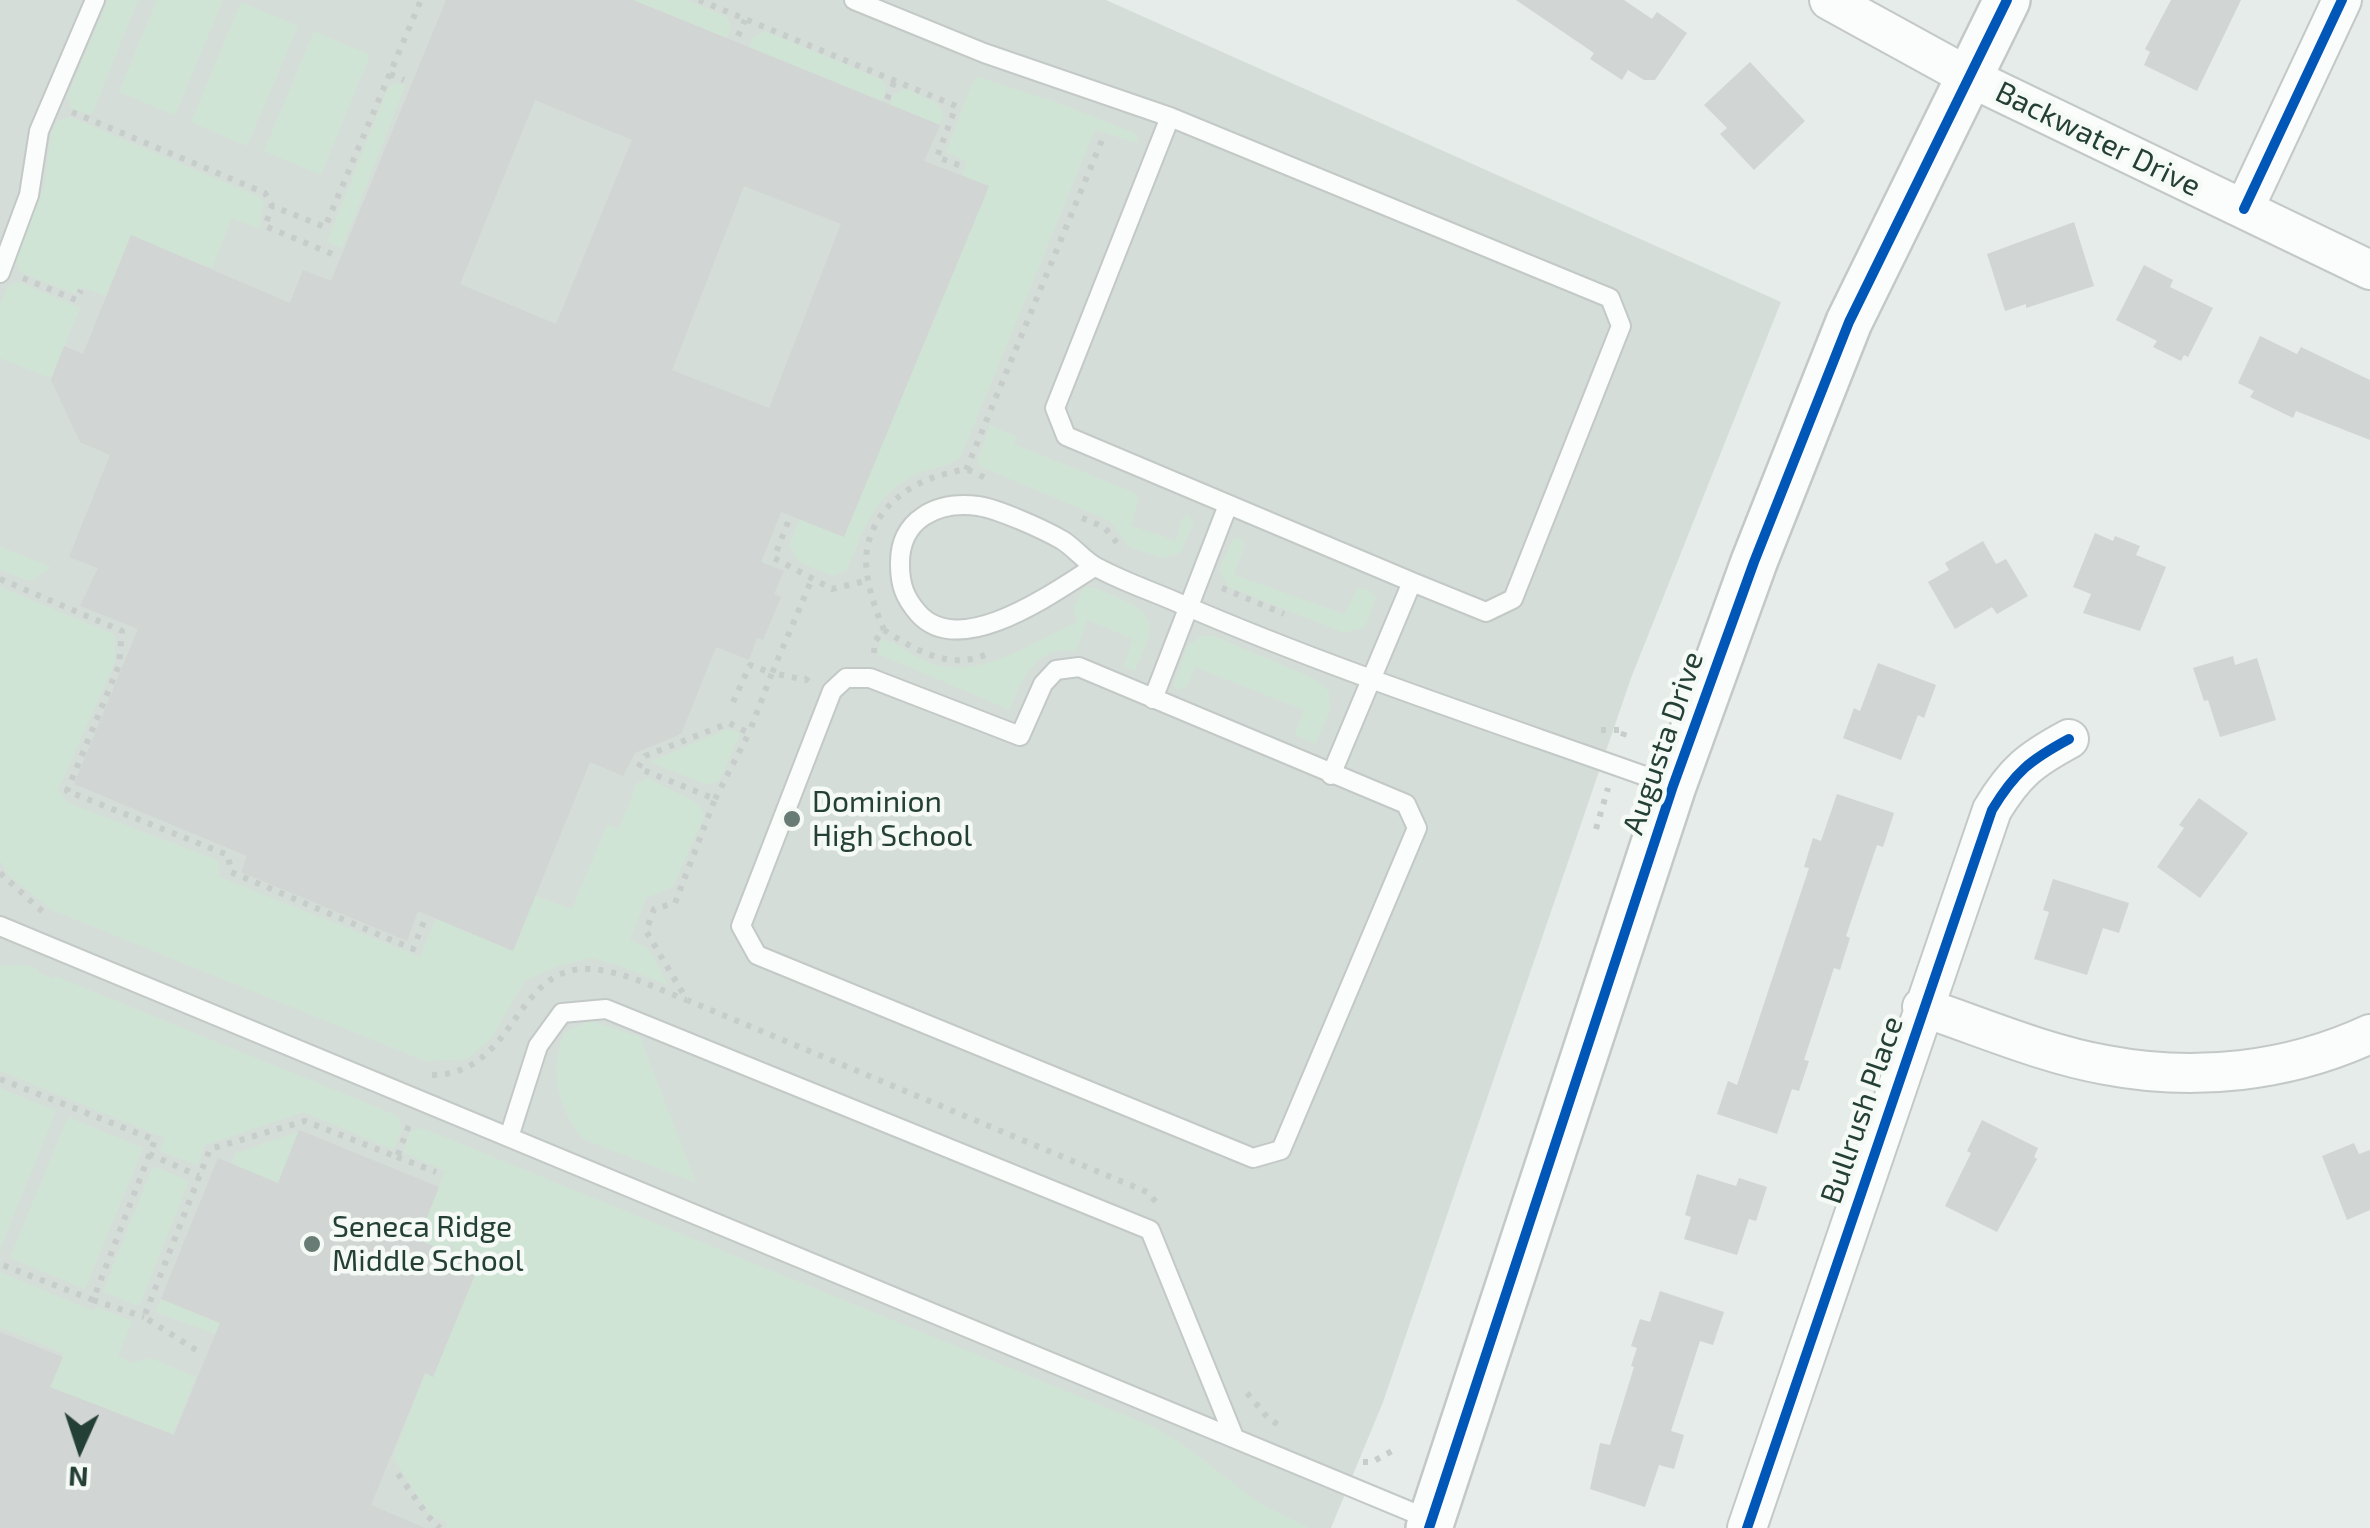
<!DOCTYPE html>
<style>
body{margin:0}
#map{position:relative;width:2370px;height:1528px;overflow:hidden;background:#e6ece9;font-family:"Exo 2",sans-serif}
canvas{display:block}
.north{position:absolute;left:30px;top:1398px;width:100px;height:100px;-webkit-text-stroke:8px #f5faf7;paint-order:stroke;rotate:183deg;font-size:28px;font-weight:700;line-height:40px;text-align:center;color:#243f36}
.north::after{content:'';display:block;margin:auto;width:35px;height:45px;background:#243f36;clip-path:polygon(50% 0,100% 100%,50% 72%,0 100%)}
</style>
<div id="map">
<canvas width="2370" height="1528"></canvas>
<div class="north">N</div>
</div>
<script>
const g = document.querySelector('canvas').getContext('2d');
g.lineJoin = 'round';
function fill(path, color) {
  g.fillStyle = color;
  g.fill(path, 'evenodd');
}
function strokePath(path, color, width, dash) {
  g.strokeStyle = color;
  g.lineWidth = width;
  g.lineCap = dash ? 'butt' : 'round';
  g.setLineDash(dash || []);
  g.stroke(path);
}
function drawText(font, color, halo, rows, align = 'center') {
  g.font = font + ' "Exo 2",sans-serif';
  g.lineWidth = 9;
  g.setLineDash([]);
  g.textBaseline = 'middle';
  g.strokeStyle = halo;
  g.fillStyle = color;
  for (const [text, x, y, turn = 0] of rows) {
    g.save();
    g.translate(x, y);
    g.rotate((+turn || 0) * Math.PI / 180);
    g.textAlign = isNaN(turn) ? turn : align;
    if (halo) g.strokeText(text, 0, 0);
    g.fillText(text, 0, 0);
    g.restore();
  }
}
const built = new Path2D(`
 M 0,0 L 1106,0 L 1781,302 L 1631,678 L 1383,1402 L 1331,1528 L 0,1528 Z`);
const green = new Path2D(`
 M 108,0 L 138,0 L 92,114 L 72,110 L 67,97 Z
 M 157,0 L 223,0 L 175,115 L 119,92 Z
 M 633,0 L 686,0 L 727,17 L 731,27 L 727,38 Z
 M 241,2 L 298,26 L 247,146 L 191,122 Z
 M 314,31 L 370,55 L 321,175 L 264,151 Z
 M 765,31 L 882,80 L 886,89 L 882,101 L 749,47 L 754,36 Z
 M 978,77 L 1059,103 L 1134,133 L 1138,139 L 1137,143 L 1095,130 L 961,456 C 949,468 932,467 917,474 C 874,494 864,528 847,570 L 833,576 L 800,563 L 789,545 L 800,519 L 844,536 L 989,187 L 962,175 L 966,161 L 946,152 L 972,83 Z
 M 396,82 L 405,86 L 342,248 L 327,242 L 388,88 Z
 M 907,89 L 938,104 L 943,114 L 940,125 L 890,105 L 894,94 Z
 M 70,117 L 257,196 L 264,203 L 259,229 L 232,218 L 212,268 L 131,236 L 106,296 L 79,286 L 76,294 L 20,272 L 16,261 L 45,183 L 51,135 L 57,121 Z
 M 19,282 L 80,308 L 51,378 L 0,358 L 0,305 L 8,286 Z
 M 990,425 L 1017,437 L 1014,444 L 1135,493 L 1138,501 L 1131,526 L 1176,541 L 1182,519 L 1188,515 L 1194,523 L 1180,553 L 1162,558 L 1129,547 L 1110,521 L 982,467 L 977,462 Z
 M 1239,538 L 1245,545 L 1234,575 L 1344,614 L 1358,588 L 1368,590 L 1376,597 L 1365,627 L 1345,633 L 1229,587 L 1219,570 L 1233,539 Z
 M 0,547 L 51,567 L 30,581 L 0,570 Z
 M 0,587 L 115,635 L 115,662 L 58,790 L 68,803 L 219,861 L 219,877 L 420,957 L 436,919 L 513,951 L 535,896 L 572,909 L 607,825 L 619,829 L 637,783 L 647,778 L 699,804 L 704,816 L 673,887 L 646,898 L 630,940 L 649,949 L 668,985 L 620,966 L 592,958 L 560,965 L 525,981 L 490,1040 L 467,1059 L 425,1061 L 52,910 L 8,875 L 0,860 Z
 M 1084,587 C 1098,587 1110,594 1122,600 C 1165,618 1149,636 1135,671 L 1124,666 L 1133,639 L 1087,620 L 1076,651 C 1035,646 1022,677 1010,710 L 876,653 L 882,639 C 899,643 913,657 930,663 C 980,681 1033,642 1077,622 L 1073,609 Z
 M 1201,636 L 1213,636 L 1313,678 L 1329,691 L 1330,711 L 1315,744 L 1295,735 L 1304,710 L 1195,667 L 1187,687 L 1177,690 L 1173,685 L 1188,646 Z
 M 727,729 L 740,733 L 720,780 L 708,785 L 650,762 Z
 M 22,965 L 38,968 L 37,972 L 54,979 L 55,976 L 398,1116 L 402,1129 L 394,1150 L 304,1112 L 205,1145 L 198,1165 L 160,1151 L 165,1138 L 0,1071 L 0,966 Z
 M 591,1021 L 640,1037 L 696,1183 L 583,1139 C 558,1110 548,1068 565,1032 Z
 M 0,1088 L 56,1111 L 0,1249 Z
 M 68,1117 L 143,1148 L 85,1289 L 10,1258 Z
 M 422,1128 L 1154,1427 L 1181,1443 L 1259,1503 L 1309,1528 L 446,1528 L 448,1522 L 431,1517 L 393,1457 L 425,1373 L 433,1376 L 479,1265 L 477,1258 L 469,1254 L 462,1258 L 452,1254 L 454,1246 L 447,1245 L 444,1250 L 418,1240 L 445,1171 L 403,1152 L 410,1132 Z
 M 298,1132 L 278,1183 L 231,1164 L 236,1153 Z
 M 153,1166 L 189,1181 L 139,1306 L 103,1291 Z
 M 0,1272 L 93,1311 L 96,1307 L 132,1321 L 118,1356 L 133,1363 L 150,1358 L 196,1377 L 173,1434 L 50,1387 L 63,1353 L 0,1327 Z
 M 161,1299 L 220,1323 L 216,1334 L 155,1312 Z`);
const building = new Path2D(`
 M 446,0 L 633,0 L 940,125 L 924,161 L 989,186 L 844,537 L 781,512 L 761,562 L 784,571 L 774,594 L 781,597 L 763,640 L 757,638 L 749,660 L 716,647 L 681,734 L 635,753 L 623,776 L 590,762 L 513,951 L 418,911 L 407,941 L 241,872 L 247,856 L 74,784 L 138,629 L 80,606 L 98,568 L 69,557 L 110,455 L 80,442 L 51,380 L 64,346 L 83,354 L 131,235 L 290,303 L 303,270 L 331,281 ZM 535,100 L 632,140 L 556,324 L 460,284 ZM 744,186 L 841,224 L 769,408 L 672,370 Z
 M 1516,0 L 1624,0 L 1652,19 L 1657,12 L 1687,33 L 1655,80 L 1644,80 L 1628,70 L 1622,80 L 1590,59 L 1594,53 Z
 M 2171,0 L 2241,0 L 2197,91 L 2144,65 L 2150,52 L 2145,49 Z
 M 1750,62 L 1805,121 L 1754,170 L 1720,134 L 1727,128 L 1704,105 Z
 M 2074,222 L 2094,286 L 2026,308 L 2026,304 L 2005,311 L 1987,254 Z
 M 2144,265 L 2173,280 L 2170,287 L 2213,308 L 2188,357 L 2184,355 L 2181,361 L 2153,347 L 2157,341 L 2116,320 Z
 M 2260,336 L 2297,354 L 2301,347 L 2370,380 L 2370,440 L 2296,411 L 2293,418 L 2250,397 L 2254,391 L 2238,383 Z
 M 2095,533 L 2113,541 L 2115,536 L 2140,546 L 2136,555 L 2166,567 L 2140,631 L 2083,613 L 2091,594 L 2073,587 Z
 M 1983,541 L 1996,564 L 2006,559 L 2028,596 L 1997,614 L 1992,607 L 1955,629 L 1928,582 L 1949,570 L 1945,563 Z
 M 2233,656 L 2235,665 L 2257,658 L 2276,720 L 2220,737 L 2208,700 L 2204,701 L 2193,668 Z
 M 1878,663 L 1936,685 L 1924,718 L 1918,715 L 1901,760 L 1843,738 L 1854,708 L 1860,711 Z
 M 1837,794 L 1894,813 L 1883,847 L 1877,845 L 1846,936 L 1850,938 L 1840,970 L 1834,968 L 1804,1060 L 1809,1061 L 1799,1091 L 1792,1089 L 1777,1134 L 1717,1114 L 1728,1081 L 1737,1085 L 1809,868 L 1804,867 L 1813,838 L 1821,841 Z
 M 2199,798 L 2248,833 L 2200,898 L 2157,867 L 2184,828 L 2179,825 Z
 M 2053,879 L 2129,903 L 2119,933 L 2103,928 L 2087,975 L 2034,959 L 2049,912 L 2043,910 Z
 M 1982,1120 L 2038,1148 L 2034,1157 L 2037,1159 L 1997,1232 L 1945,1206 L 1971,1153 L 1967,1151 Z
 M 299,1130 L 439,1187 L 418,1240 L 479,1265 L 433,1377 L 425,1373 L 371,1505 L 425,1528 L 0,1528 L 0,1332 L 63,1357 L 50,1387 L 174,1435 L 220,1323 L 161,1299 L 218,1158 L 278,1183 Z
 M 2354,1143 L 2359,1154 L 2370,1150 L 2370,1210 L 2347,1220 L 2322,1156 Z
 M 1697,1174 L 1736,1186 L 1739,1178 L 1767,1187 L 1756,1221 L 1749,1219 L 1737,1255 L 1684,1239 L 1691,1217 L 1685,1215 Z
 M 1660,1291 L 1724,1312 L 1713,1345 L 1700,1341 L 1671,1431 L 1684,1435 L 1674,1469 L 1659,1465 L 1645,1507 L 1590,1489 L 1600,1443 L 1610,1445 L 1634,1367 L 1631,1366 L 1637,1348 L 1631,1346 L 1640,1319 L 1650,1322 Z`);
const path = new Path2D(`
 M 699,0 L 956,106 L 937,157 L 961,166
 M 738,36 L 745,20
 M 390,74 L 404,80
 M 887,99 L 895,80
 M 72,112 L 265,193 L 272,206
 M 332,254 L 265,226 L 272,206 L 325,227 L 421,0
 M 23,278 L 76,300 L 81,290
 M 966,470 L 1102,140
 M 1082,518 L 1104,527 L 1122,549
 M 788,522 L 774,558 L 832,589 L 869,580
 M 0,579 L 122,631 L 119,665 L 67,791 L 228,855 L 231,872 L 413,949 L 425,919
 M 1222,588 L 1284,614
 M 884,630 C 875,609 867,585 866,562 C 866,514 908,481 950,473 C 955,472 960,469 966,470 C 972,470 981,476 987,479
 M 874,653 L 875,641 L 884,630 C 915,650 950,671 987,654
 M 808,677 L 806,680 L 772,673 L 812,579
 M 733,702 L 750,665 L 772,673 L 749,733
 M 1601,730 L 1625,730 L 1621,743
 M 715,799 L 749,733 L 729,723 L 645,756 L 638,768 L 715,799 L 675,903 L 654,909 L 646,931 L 687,1000 L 1147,1192 L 1156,1202
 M 1596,829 L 1608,788
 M 0,873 L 43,912
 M 432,1075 C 516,1075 514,965 590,969 C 623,971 656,988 686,1000
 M 0,1079 L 155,1140 L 93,1300 L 0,1264
 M 149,1154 L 199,1176
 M 397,1157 L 436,1172
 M 93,1300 L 144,1317
 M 196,1350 L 144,1317 L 210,1149 L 305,1121 L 397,1157 L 409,1125
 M 1247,1393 L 1268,1418 L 1280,1426
 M 1363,1462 L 1372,1462 L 1394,1450
 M 398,1474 L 428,1516 L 440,1528`);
const service = new Path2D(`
 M 854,0 L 984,53 L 1170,117 L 1610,298 L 1621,326 L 1513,599 L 1486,612 L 1412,582 L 1331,775
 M 1170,117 L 1055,408 L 1066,436 L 1412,582
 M 0,273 L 29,195 L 39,131 L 95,0
 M 1094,567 C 1054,592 960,661 918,613 C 905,598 900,585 900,565 C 899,519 937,501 978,506 C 998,509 1043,529 1062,540 C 1075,548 1084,561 1098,568 C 1124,582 1154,592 1181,604 C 1341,673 1509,727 1673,786
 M 1079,667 L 1406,804 L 1417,828 L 1281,1150 L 1253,1158 L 757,955 L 741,926 L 832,691 L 846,678 L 870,678 L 1020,736 L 1043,684 L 1056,670 Z
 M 1153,699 L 1228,505
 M 0,926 L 1431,1520
 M 509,1137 L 538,1046 L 562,1013 L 606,1009 L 1150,1230 L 1234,1437`);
const minor = new Path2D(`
 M 1829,0 L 1969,77 L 2370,270
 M 2244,209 L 2342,0
 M 1922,1007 C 1982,1027 2044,1054 2106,1065 C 2195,1082 2288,1072 2370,1034
 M 1747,1528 L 1992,810 C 2015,772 2030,760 2069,739`);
const tertiary = new Path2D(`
 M 1429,1528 L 1673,786 L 1754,562 L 1849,322 L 2007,0`);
const cycleway = new Path2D(`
 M 2244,209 L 2342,0
 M 1429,1528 L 1673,786 L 1754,562 L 1849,322 L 2007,0
 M 1747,1528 L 1992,810 C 2015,772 2030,760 2069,739`);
const markers = [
 [792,819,10,"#687c75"],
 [312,1244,10,"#687c75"]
];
const streetNames = [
 ["Backwater Drive",2098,139,26],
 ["Augusta Drive",1663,743,-71],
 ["Bullrush Place",1862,1110,-71]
];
const poiNames = [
 ["Dominion",812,802],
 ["High School",812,836],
 ["Seneca Ridge",332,1227],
 ["Middle School",332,1261]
];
fill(built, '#d5ddd9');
fill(green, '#d0e4d5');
fill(building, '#d1d5d3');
strokePath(service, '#c3c9c6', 22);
strokePath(minor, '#c3c9c6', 42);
strokePath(tertiary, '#c3c9c6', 50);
strokePath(path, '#c6cdca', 6, [5, 8]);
strokePath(service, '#fbfcfc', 18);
strokePath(minor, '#fbfcfc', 38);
strokePath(tertiary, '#fbfcfc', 45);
strokePath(cycleway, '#0057b8', 10);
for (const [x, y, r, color] of markers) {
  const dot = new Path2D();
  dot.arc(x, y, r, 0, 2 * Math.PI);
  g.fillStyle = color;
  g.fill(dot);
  strokePath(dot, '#f5faf7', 4);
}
drawText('30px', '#243f36', '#f5faf7', streetNames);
drawText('30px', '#243f36', '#f5faf7', poiNames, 'left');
</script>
